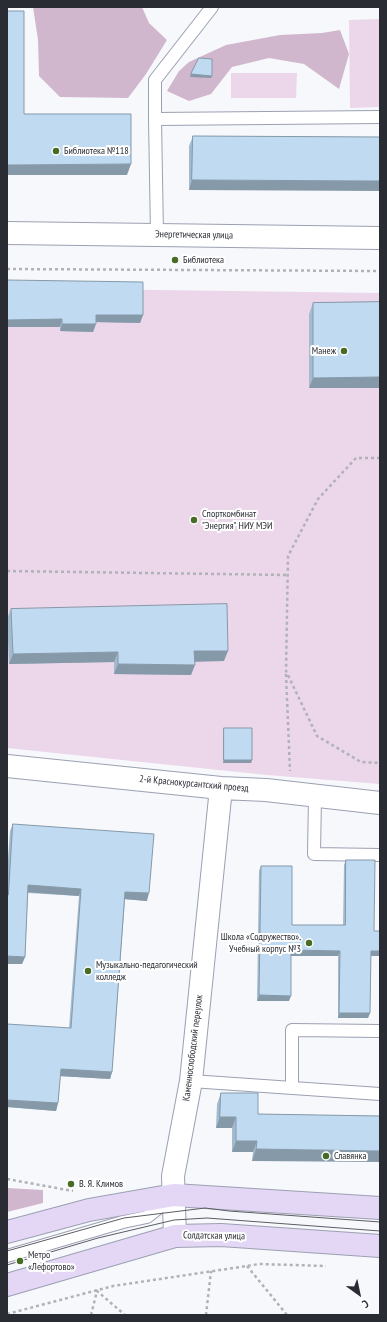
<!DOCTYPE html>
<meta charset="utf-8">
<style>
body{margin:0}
#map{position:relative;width:387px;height:1322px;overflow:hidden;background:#f7f8fc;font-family:"PT Sans Narrow",sans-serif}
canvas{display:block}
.frame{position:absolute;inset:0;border:8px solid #2a2c34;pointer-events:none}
.north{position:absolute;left:339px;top:1274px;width:40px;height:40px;-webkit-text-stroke:3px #fff;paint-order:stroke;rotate:147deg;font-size:11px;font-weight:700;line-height:16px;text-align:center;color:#2a2c34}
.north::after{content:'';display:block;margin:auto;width:14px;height:18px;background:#2a2c34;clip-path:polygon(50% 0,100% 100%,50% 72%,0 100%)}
</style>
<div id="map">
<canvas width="387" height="1322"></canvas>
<div class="frame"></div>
<div class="north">С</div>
</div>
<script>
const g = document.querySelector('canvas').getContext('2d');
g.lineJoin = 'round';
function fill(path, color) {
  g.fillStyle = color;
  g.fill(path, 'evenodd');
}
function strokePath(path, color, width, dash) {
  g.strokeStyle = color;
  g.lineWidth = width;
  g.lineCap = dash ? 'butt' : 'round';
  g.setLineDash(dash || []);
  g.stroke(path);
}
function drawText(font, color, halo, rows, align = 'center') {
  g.font = font + ' "PT Sans Narrow",sans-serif';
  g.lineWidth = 4;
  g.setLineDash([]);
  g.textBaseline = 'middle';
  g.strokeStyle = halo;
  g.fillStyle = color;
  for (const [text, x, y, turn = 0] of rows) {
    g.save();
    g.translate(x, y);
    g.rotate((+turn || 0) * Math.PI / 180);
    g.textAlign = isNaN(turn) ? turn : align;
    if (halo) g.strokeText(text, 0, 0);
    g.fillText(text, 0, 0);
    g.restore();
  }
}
const green = new Path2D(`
 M 380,19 L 380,107 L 350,108 L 349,20 Z
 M 231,73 L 297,73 L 296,98 L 231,98 Z
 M 7,288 L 380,293 L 380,784 L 267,775 L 7,748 Z`);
const forest = new Path2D(`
 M 33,7 L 142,7 L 149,23 L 167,40 L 146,74 L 128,98 L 60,97 L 39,76 L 38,40 Z
 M 340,30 L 349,54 L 339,89 L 304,64 L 269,58 L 232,67 L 211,94 L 189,101 L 167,91 L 179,71 L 189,62 L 226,45 L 280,35 L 322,33 Z
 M 7,1188 L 43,1190 L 43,1203 L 7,1212 Z`);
const path = new Path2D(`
 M 7,269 L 380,271
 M 380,458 L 356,458 L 318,499 L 288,556 L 286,671 L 317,736 L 361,762 L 380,763
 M 7,571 L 288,575
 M 286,674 L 290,771
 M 7,1179 L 73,1191
 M 247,1266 L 287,1315
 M 7,1314 L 113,1286 L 247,1266 L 259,1264 L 326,1266
 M 91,1315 L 97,1291 L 125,1315
 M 206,1315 L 211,1271`);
const lane = new Path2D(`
 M 155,119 L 155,80 L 212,7
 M 157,234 L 155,119 L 380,117
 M 315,796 L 314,854 L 380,855
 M 191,1081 L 380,1094
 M 292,1088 L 292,1030 L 380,1031
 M 7,1256 L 123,1222 L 147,1217 L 170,1199`);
const street = new Path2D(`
 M 7,233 L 380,238
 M 7,766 L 221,788 L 266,790 L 380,803
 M 175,1236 L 173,1176 L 191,1081 L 221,788`);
const secondary = new Path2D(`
 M 7,1232 L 89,1210 L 174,1195 L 380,1208
 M 7,1285 L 175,1236 L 221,1235 L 380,1246`);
const tram = new Path2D(`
 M 7,1251 L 124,1218 L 205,1208 L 229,1211 L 380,1222
 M 7,1265 L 98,1238 L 174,1220 L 207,1218 L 380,1231`);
const wall = new Path2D(`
 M 193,136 L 380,137 L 189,190 L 189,146 Z
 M 7,280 L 143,315 L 140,323 L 96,322 L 93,332 L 60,331 L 60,327 L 7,327 Z
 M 380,302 L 380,388 L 309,388 L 309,314 L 313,303 Z
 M 11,609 L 224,661 L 195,661 L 191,675 L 114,674 L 114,662 L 9,664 L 7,619 Z
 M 224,728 L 252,760 L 251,763 L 223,763 L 223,731 Z
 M 13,824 L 147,901 L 125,899 L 112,1072 L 110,1079 L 60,1076 L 58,1103 L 56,1111 L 7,1107 L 69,1028 L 79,896 L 28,893 L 25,957 L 22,964 L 7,964 L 7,872 L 10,831 Z
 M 346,860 L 371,956 L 370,1013 L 368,1018 L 338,1018 L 338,956 L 291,956 L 289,1001 L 257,1001 L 259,871 L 261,866 L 292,925 L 343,925 L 344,865 Z
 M 221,1093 L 258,1114 L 380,1116 L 252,1161 L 253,1152 L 232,1152 L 232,1128 L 216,1128 L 217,1104 Z`);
const shadedWall = new Path2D(`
 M 191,74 L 212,76 L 211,78 L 190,77 Z
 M 131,164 L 127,175 L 7,175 L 7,165 Z
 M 192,180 L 380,181 L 380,191 L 189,190 Z
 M 96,315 L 143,315 L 140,323 L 93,322 Z
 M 62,319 L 60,327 L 7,327 L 7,320 Z
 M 62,324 L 96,324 L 93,332 L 60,331 Z
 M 380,377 L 380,388 L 309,388 L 313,378 Z
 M 194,651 L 228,651 L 224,661 L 190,662 Z
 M 118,652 L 114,662 L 9,664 L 13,654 Z
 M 118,664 L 195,665 L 191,675 L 114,674 Z
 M 224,760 L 252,760 L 251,763 L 223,763 Z
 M 28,885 L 81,889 L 79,896 L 26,892 Z
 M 125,892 L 149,893 L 147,901 L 123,899 Z
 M 291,950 L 340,951 L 338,956 L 290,956 Z
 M 371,951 L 380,951 L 380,956 L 369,956 Z
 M 7,956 L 25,957 L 22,964 L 7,964 Z
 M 259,995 L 291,996 L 289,1001 L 257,1001 Z
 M 339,1013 L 370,1013 L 368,1018 L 338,1018 Z
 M 61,1069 L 112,1072 L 110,1079 L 58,1076 Z
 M 7,1100 L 58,1103 L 56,1111 L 7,1107 Z
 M 220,1117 L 236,1117 L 232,1128 L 216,1128 Z
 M 236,1141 L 257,1141 L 253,1152 L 232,1152 Z
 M 256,1149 L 380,1151 L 380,1162 L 252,1161 Z`);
const building = new Path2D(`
 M 7,11 L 24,11 L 24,114 L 131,114 L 131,164 L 7,165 Z
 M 199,58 L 212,59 L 212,76 L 191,74 Z
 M 193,136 L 380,137 L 380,181 L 192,180 Z
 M 7,280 L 143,282 L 143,315 L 96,315 L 96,324 L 62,324 L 62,319 L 7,320 Z
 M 380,302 L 380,377 L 313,378 L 313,303 Z
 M 227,604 L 228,651 L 194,651 L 195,665 L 118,664 L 118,652 L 13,654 L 11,609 Z
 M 224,728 L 252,728 L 252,760 L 224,760 Z
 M 13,824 L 154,834 L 149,893 L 125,892 L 112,1072 L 61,1069 L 58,1103 L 7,1100 L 7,1024 L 71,1028 L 81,889 L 28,885 L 25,957 L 7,956 L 7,895 L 8,895 Z
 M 346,860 L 375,860 L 374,931 L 380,931 L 380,951 L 371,951 L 370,1013 L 339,1013 L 340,951 L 291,950 L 291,996 L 259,995 L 261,866 L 292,866 L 292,925 L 345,925 Z
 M 221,1093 L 258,1093 L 258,1114 L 380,1116 L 380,1151 L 256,1149 L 257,1141 L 236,1141 L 236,1117 L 220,1117 Z`);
const markers = [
 [56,151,4,"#486c26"],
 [175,260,4,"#486c26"],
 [344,351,4,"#486c26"],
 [194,520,4,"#486c26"],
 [309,943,4,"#486c26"],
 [88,971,4,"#486c26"],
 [326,1156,4,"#486c26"],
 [71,1184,4,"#486c26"],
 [20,1261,4,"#486c26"]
];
const poiNames = [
 ["Библиотека №118",64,151],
 ["Библиотека",183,260],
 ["Манеж",336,351,"right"],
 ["Спорткомбинат",202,514],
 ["\"Энергия\" НИУ МЭИ",202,526],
 ["Школа «Содружество».",301,937,"right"],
 ["Учебный корпус №3",301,949,"right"],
 ["Музыкально-педагогический",96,965],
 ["колледж",96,977],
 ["Славянка",334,1156],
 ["В. Я. Климов",79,1184],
 ["Метро",28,1255],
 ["«Лефортово»",28,1267]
];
const streetNames = [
 ["Энергетическая улица",194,235,1],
 ["2-й Краснокурсантский проезд",194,784,5],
 ["Каменнослободский переулок",193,1048,-83],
 ["Солдатская улица",214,1236,1]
];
fill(green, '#ecd6e9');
fill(forest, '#d1b7ce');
strokePath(lane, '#9ba0b2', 14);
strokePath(street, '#9ba0b2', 24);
strokePath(secondary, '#9ba0b2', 24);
strokePath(path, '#b0b2b7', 2.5, [3, 3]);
strokePath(lane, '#fff', 12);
strokePath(street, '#fff', 22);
strokePath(secondary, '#e4d7f5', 22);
strokePath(tram, '#5b5d64', 1);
fill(wall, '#a4bbcf');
fill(shadedWall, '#8699a9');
fill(building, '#bfdaf1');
strokePath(building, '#8699a9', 1);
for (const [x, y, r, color] of markers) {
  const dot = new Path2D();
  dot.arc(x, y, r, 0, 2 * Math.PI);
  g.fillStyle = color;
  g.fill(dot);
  strokePath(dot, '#fff', 1.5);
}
drawText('10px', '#2a2c34', '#fff', poiNames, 'left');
drawText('10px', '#2a2c34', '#fff', streetNames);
</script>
